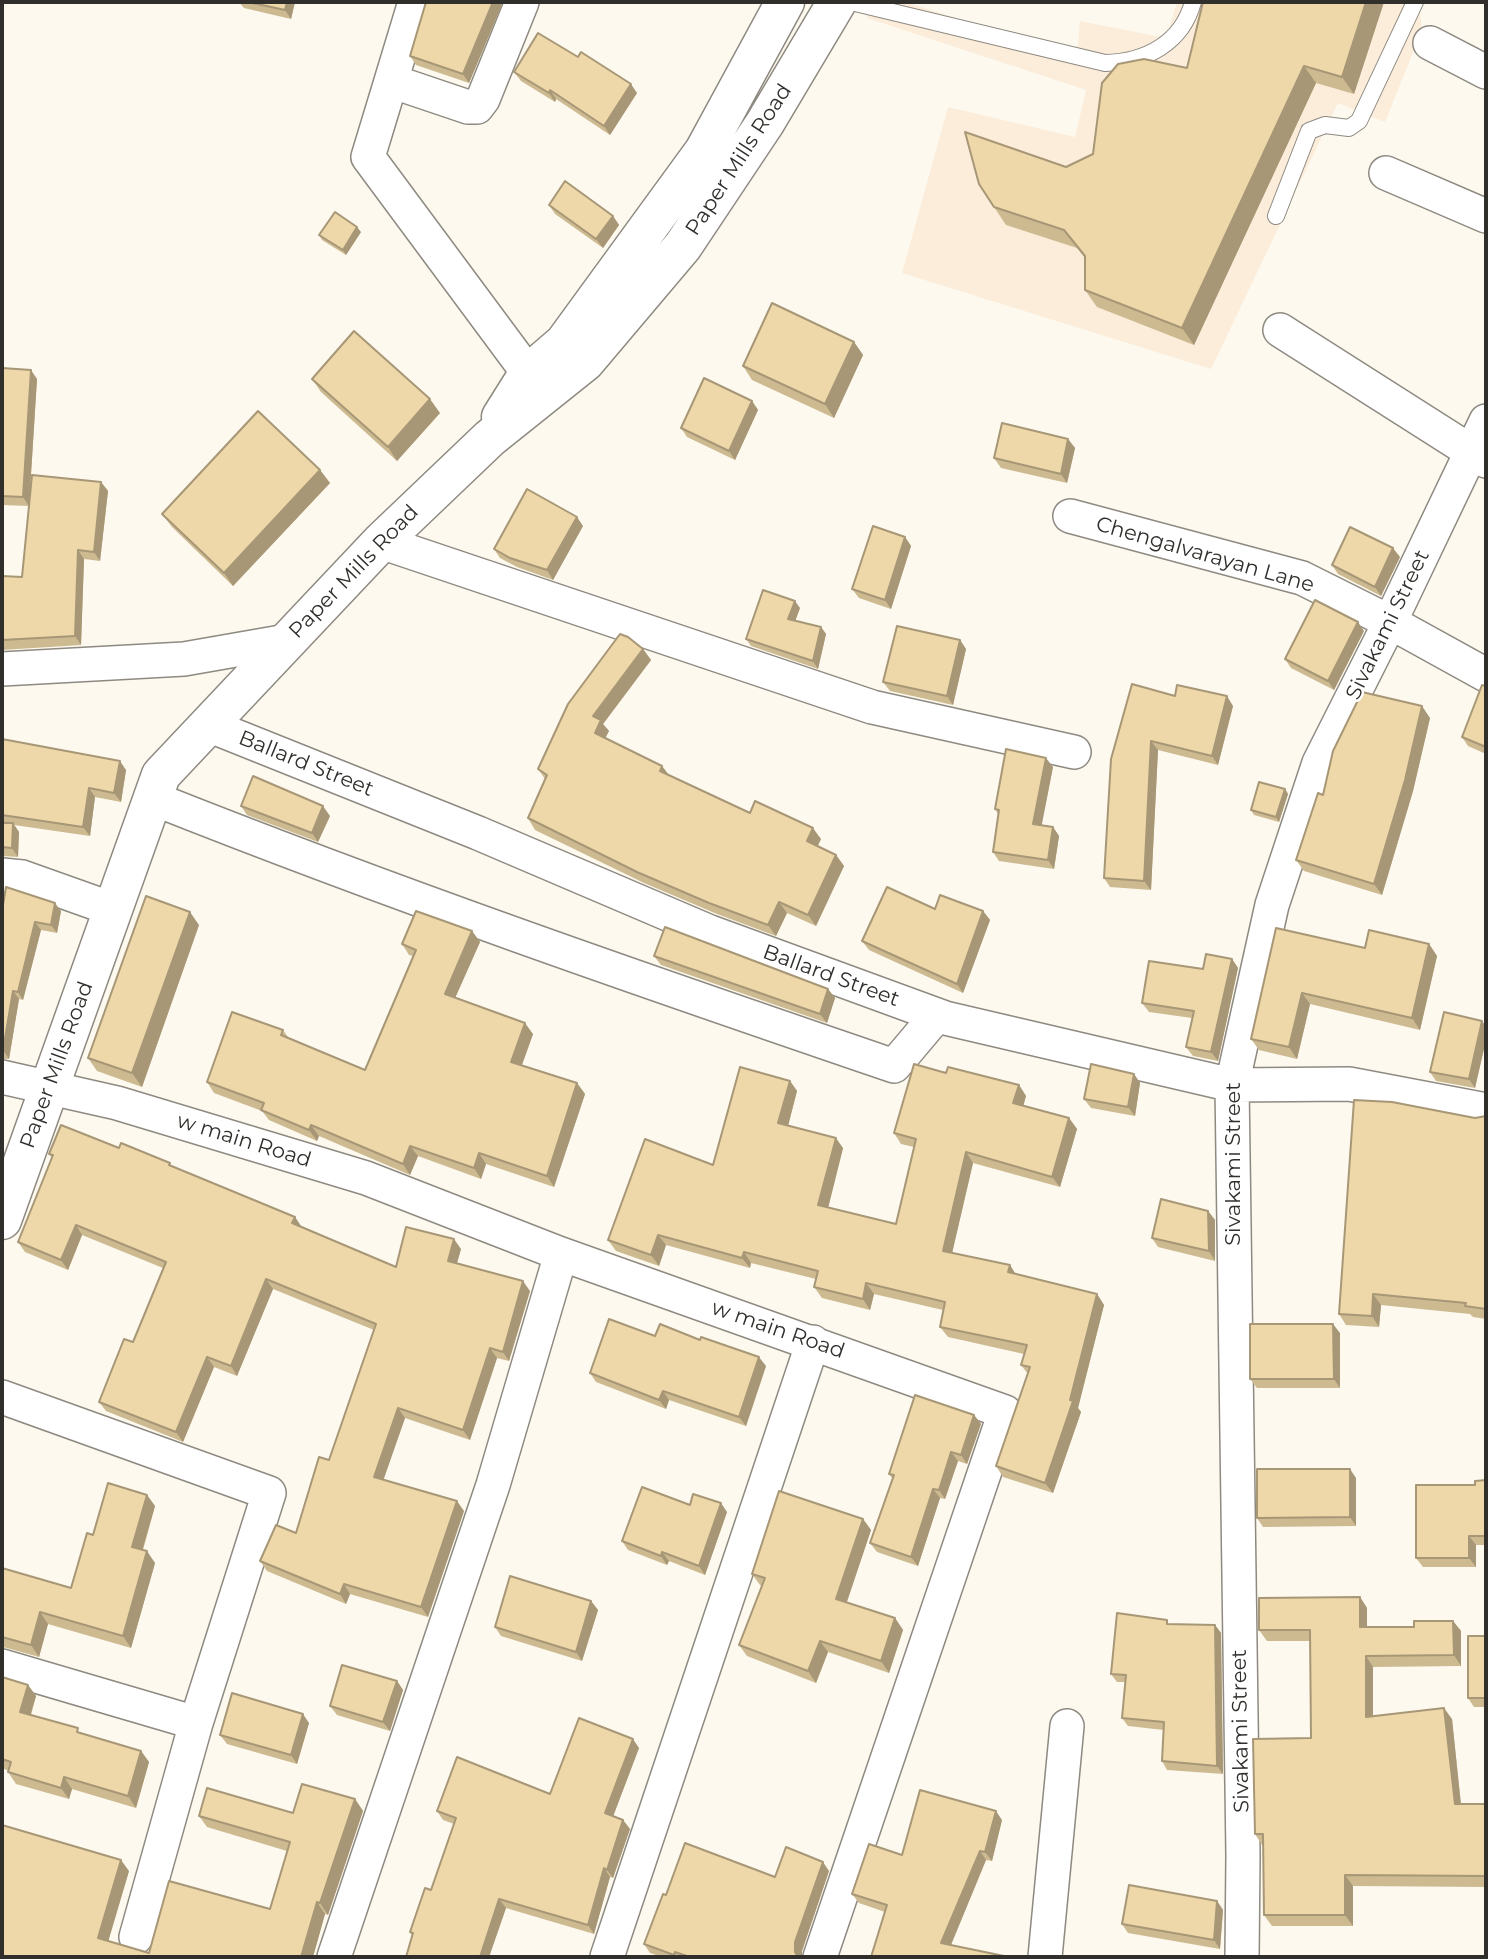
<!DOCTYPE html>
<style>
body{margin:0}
#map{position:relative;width:1488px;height:1959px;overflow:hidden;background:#fdf9ef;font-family:Montserrat,sans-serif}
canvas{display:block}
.frame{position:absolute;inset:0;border:4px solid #312f2c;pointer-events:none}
</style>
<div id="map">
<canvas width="1488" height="1959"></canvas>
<div class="frame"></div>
</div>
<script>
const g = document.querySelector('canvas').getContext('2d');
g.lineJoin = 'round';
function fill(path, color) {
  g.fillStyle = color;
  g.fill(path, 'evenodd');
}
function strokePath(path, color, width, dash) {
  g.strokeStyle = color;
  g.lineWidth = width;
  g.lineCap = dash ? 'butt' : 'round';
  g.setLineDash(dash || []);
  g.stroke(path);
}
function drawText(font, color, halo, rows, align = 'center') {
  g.font = font + ' Montserrat,sans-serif';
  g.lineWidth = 5;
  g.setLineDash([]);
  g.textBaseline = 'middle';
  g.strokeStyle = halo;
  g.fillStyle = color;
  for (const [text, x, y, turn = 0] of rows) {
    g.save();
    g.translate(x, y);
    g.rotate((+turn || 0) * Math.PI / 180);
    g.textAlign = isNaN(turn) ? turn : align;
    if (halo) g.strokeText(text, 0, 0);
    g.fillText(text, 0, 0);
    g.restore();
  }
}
const commercial = new Path2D(`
 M 870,2 L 905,2 L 1077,56 L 1080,21 L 1166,38 L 1177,2 L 1424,2 L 1420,13 L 1422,30 L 1385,122 L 1338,103 L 1211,369 L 902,273 L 948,107 L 1075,137 L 1086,90 L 867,18 Z`);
const service = new Path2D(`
 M 851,2 L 1105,63 C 1146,62 1182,43 1193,2
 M 1276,216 L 1309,131 L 1325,125 L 1349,128 L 1359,121 L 1415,2`);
const minor = new Path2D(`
 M 415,2 L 368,157 L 543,393
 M 1430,43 L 1486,72
 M 391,81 L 468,107 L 477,107 L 483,99 L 522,2
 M 1386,173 L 1486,216
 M 1280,330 L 1486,461
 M 1070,516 L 1302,578 L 1390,622 L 1486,675
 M 381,542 L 872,707 L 1074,752
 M 2,669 L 184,659 L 287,641
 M 208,725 L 478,833 L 710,932 L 945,1018 L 1232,1085 L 1349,1084 L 1486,1110
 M 152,798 C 396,895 645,981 894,1066 L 937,1015
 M 2,875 L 22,877 L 112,909
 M 2,1077 L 117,1103 L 366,1178 L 561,1254 L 1005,1412 L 820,1957
 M 2,1397 L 269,1493 L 196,1723 L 136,1937
 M 2,1666 L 196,1723
 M 334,1957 L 493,1485 L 561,1254
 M 607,1957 L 813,1342
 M 1045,1957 L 1067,1726
 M 1242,1957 L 1243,1856 L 1232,1085 L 1272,905 L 1319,763 L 1390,622 L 1486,421`);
const secondary = new Path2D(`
 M 501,417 L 528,374 L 564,343 L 704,151 L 785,2
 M 2,1220 L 161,775 L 381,542 L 490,438 L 585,362 L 683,246 L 765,123 L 837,2`);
const wall = new Path2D(`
 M 239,2 L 295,2 L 291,19 L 244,8 Z
 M 426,2 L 503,2 L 469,83 L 416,65 L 410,56 Z
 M 1203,2 L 1384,2 L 1354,94 L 1316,83 L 1194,345 L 1097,307 L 1085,290 L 1085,258 L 1077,248 L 1006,225 L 994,207 L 1066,167 L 1093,154 L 1187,68 Z
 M 514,72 L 637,93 L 610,135 L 556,99 L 555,102 L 521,81 Z
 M 549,205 L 613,216 L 619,225 L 603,248 L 555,214 Z
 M 361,232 L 346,255 L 322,240 L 319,235 Z
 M 854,342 L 863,355 L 834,418 L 752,380 L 743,366 Z
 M 2,368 L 37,379 L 29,506 L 2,505 Z
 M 312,379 L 440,413 L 397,461 L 321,392 Z
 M 752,401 L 758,410 L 735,460 L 687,437 L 681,428 Z
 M 1068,439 L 1075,448 L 1067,483 L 1001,468 L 994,458 Z
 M 320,470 L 330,483 L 233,586 L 172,527 L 162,514 Z
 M 101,482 L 108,491 L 100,561 L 84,559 L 81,645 L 2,650 L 2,576 L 22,577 Z
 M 583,526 L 553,580 L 517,567 L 500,558 L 494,549 Z
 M 905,537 L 911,546 L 891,609 L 859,598 L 852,589 Z
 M 1400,557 L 1381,596 L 1338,574 L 1332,565 Z
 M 800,608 L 795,621 L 821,627 L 826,634 L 818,669 L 751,646 L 746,639 Z
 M 1364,631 L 1334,690 L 1291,668 L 1285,659 Z
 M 960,640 L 966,649 L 953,705 L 890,691 L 883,682 Z
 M 643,649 L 651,660 L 603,724 L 609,731 L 605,738 L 662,766 L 669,775 L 750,813 L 821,839 L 817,846 L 836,855 L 844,866 L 816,926 L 787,913 L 776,936 L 717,914 L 644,883 L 535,830 L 528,818 L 545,779 L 538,769 Z
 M 1486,686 L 1486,754 L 1468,746 L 1462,737 Z
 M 1175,696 L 1233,706 L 1218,765 L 1158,750 L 1151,890 L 1110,887 L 1104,878 L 1111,759 Z
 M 1430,718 L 1413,791 L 1382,895 L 1304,871 L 1296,860 L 1323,795 Z
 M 2,739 L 126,770 L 121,802 L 95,797 L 90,836 L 14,825 L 19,832 L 18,857 L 2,856 Z
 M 1053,767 L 1041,826 L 1053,827 L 1059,836 L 1054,869 L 999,861 L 993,852 L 998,814 L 995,809 Z
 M 1285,789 L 1288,794 L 1279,822 L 1254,815 L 1251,810 Z
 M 241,806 L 330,816 L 318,842 L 247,815 Z
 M 935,909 L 983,911 L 990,920 L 963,993 L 869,950 L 862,941 Z
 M 2,911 L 61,911 L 57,933 L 41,930 L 23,1000 L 19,999 L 9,1059 L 2,1059 Z
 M 199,925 L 142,1087 L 97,1071 L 88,1058 Z
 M 1276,928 L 1365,948 L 1429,944 L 1437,956 L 1420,1030 L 1310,1004 L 1297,1059 L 1259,1050 L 1251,1039 Z
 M 472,931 L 480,942 L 455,998 L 533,1034 L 522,1065 L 577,1083 L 585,1094 L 554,1187 L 486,1164 L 481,1179 L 418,1156 L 410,1175 L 319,1136 L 317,1141 L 269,1120 L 262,1111 L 214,1093 L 207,1082 L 283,1030 L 288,1037 L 365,1070 L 413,956 L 409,955 L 402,944 Z
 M 654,956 L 828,989 L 835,998 L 827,1023 L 661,965 Z
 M 1232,959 L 1238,968 L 1218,1061 L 1193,1056 L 1186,1047 L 1192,1018 L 1149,1012 L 1142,1003 Z
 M 1482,1021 L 1486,1027 L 1486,1040 L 1475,1088 L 1436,1081 L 1430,1072 Z
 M 946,1073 L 1019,1085 L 1026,1096 L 1023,1106 L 1069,1118 L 1077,1129 L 1060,1187 L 973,1163 L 952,1253 L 1016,1274 L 1097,1294 L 1104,1305 L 1078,1408 L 1081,1412 L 1053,1493 L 1003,1477 L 996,1466 L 1028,1374 L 1021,1365 L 1024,1354 L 948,1337 L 940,1327 L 943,1310 L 874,1294 L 870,1310 L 822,1298 L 814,1287 L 816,1279 L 751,1263 L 750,1268 L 666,1245 L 659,1266 L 616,1251 L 608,1240 L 713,1165 L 790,1081 L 797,1091 L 788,1125 L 843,1148 L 828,1208 L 896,1224 L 914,1147 L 901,1144 L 894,1133 Z
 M 1134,1074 L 1140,1083 L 1135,1116 L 1091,1108 L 1084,1099 Z
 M 1486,1116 L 1486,1319 L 1473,1317 L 1470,1314 L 1381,1305 L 1379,1327 L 1346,1325 L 1339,1314 L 1475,1118 Z
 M 119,1148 L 172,1166 L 295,1217 L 301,1226 L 396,1267 L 461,1249 L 457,1263 L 530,1291 L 509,1361 L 497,1358 L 470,1440 L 405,1418 L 383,1480 L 464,1511 L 428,1617 L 350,1594 L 346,1604 L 267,1571 L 260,1561 L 296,1533 L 329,1460 L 374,1330 L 273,1289 L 237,1376 L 214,1367 L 183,1442 L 106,1411 L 99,1402 L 133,1342 L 163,1268 L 82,1235 L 68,1270 L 25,1252 L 18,1242 L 52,1158 L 49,1154 Z
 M 1208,1211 L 1215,1220 L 1215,1261 L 1158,1247 L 1152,1238 Z
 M 1340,1333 L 1340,1388 L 1257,1388 L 1250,1379 Z
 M 655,1336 L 766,1366 L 746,1426 L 669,1400 L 666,1409 L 596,1382 L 590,1373 Z
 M 974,1415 L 981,1424 L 967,1464 L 958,1461 L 945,1499 L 940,1498 L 918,1566 L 877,1552 L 870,1543 L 892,1478 L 889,1474 Z
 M 1356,1478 L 1356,1526 L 1263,1527 L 1257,1518 Z
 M 1486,1480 L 1486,1545 L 1476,1545 L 1476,1567 L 1423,1567 L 1416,1558 L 1475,1485 Z
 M 147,1495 L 155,1506 L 143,1550 L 155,1563 L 131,1648 L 48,1624 L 39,1657 L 7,1648 L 2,1647 L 2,1568 L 71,1588 L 93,1535 Z
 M 690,1505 L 727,1512 L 705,1575 L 669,1561 L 667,1565 L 628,1550 L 622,1541 Z
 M 863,1519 L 871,1530 L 847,1602 L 895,1618 L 903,1630 L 889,1673 L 828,1652 L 816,1683 L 747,1656 L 739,1645 L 762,1586 L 760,1585 L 752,1574 Z
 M 1360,1597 L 1367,1608 L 1367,1627 L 1414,1627 L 1453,1621 L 1461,1631 L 1461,1666 L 1373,1667 L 1373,1716 L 1452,1719 L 1461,1804 L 1486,1804 L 1486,1887 L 1353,1886 L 1353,1926 L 1272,1926 L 1264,1915 L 1264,1845 L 1262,1845 L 1255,1834 L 1311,1738 L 1310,1641 L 1267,1641 L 1259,1630 Z
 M 591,1601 L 598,1610 L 582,1661 L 501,1636 L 495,1627 Z
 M 1170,1624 L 1215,1625 L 1221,1633 L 1223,1774 L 1167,1770 L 1162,1761 L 1164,1730 L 1128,1726 L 1122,1718 L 1126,1682 L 1117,1682 L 1111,1674 Z
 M 1486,1636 L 1486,1707 L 1474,1707 L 1468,1698 Z
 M 2,1677 L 28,1685 L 36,1696 L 31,1715 L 81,1733 L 141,1751 L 149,1762 L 136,1808 L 72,1789 L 69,1799 L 16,1784 L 8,1772 L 9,1771 L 2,1768 Z
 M 397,1681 L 403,1690 L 390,1731 L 337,1715 L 330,1706 Z
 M 309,1723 L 297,1764 L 227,1744 L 220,1735 Z
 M 639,1748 L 613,1816 L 623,1820 L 630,1829 L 613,1878 L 610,1877 L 594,1934 L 506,1908 L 489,1957 L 406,1957 L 412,1936 L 410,1932 L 431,1890 L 454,1824 L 443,1820 L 437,1811 L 550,1794 Z
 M 355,1799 L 363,1811 L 328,1915 L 325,1914 L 313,1957 L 2,1957 L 129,1871 L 108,1941 L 149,1953 L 270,1909 L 287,1851 L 207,1827 L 199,1816 L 293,1813 Z
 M 1002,1820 L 992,1861 L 986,1860 L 951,1945 L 871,1957 L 885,1912 L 859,1903 L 852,1894 L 902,1855 Z
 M 829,1871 L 802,1951 L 802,1957 L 662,1957 L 650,1953 L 644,1944 L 666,1895 L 775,1877 Z
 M 1217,1901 L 1223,1910 L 1220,1949 L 1128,1933 L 1122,1924 Z`);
const shadedWall = new Path2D(`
 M 287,2 L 295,2 L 291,19 L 285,10 Z
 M 493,2 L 503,2 L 469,83 L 463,74 Z
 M 1366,2 L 1384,2 L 1354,94 L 1342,77 Z
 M 1304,66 L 1316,83 L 1194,345 L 1182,328 Z
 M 631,84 L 637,93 L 610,135 L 604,126 Z
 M 550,90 L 556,99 L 555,102 L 549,93 Z
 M 613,216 L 619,225 L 603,248 L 596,239 Z
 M 357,227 L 361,232 L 346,255 L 343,250 Z
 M 854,342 L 863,355 L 834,418 L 825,404 Z
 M 31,370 L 37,379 L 29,506 L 23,497 Z
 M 430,399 L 440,413 L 397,461 L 388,447 Z
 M 752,401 L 758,410 L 735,460 L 729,451 Z
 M 1068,439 L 1075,448 L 1067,483 L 1061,474 Z
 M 320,470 L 330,483 L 233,586 L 224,573 Z
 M 101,482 L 108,491 L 100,561 L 94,552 Z
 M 577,517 L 583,526 L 553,580 L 547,570 Z
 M 905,537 L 911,546 L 891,609 L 885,600 Z
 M 1393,548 L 1400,557 L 1381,596 L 1375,587 Z
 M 78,550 L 84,559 L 81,645 L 75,636 Z
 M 795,601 L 800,608 L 793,627 L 788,619 Z
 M 1358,622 L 1364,631 L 1334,690 L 1328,681 Z
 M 821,627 L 826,634 L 818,669 L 813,661 Z
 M 960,640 L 966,649 L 953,705 L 947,696 Z
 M 643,649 L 651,660 L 603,724 L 609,731 L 602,744 L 595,733 L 593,716 Z
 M 1227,696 L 1233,706 L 1218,765 L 1212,756 Z
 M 1422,706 L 1430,718 L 1413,791 L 1382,895 L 1374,884 Z
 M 1151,741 L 1158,750 L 1151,890 L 1144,881 Z
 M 1046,758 L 1053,767 L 1040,834 L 1033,824 Z
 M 120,761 L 126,770 L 121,802 L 114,793 Z
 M 662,766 L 670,777 L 660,771 Z
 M 89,788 L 95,797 L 90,836 L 83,827 Z
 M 1285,789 L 1288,794 L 1279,822 L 1276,817 Z
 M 323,806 L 330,816 L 318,842 L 312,833 Z
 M 13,823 L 19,832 L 18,857 L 12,848 Z
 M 1053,827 L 1059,836 L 1054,869 L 1048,860 Z
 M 813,828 L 821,839 L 815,852 L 807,841 Z
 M 836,855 L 844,866 L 816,926 L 808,915 Z
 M 779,902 L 787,913 L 776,936 L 768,925 Z
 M 55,903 L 61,911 L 57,933 L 51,925 Z
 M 983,911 L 990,920 L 963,993 L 957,984 Z
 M 190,912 L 199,925 L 142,1087 L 132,1073 Z
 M 35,922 L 41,930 L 23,1000 L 18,992 Z
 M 472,931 L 480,942 L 452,1005 L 445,994 Z
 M 1429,944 L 1437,956 L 1420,1030 L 1412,1018 Z
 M 1232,959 L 1238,968 L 1218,1061 L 1211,1052 Z
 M 828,989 L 835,998 L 827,1023 L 820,1014 Z
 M 13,991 L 19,999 L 9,1059 L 3,1050 Z
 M 1302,993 L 1310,1004 L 1297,1059 L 1289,1047 Z
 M 1482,1021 L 1486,1027 L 1486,1040 L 1475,1088 L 1469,1079 Z
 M 525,1023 L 533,1034 L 519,1073 L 511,1062 Z
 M 1134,1074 L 1140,1083 L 1135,1116 L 1128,1107 Z
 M 790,1081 L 797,1091 L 786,1134 L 778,1123 Z
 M 577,1083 L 585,1094 L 554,1187 L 547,1176 Z
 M 1019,1085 L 1026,1096 L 1021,1114 L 1013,1103 Z
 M 1069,1118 L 1077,1129 L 1060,1187 L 1052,1177 Z
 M 311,1125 L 319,1136 L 317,1141 L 309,1130 Z
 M 836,1138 L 843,1148 L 826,1216 L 818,1205 Z
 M 410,1146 L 418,1156 L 410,1175 L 403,1164 Z
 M 966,1152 L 973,1163 L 950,1262 L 943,1251 Z
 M 479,1153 L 486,1164 L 481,1179 L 474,1168 Z
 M 1208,1211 L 1215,1220 L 1215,1261 L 1209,1251 Z
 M 295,1217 L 301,1226 L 292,1223 Z
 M 76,1225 L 82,1235 L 68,1270 L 61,1260 Z
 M 658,1235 L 666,1245 L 659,1266 L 651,1255 Z
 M 454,1239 L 461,1249 L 455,1270 L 448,1261 Z
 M 744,1252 L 751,1263 L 750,1268 L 742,1258 Z
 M 1010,1265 L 1017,1276 L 1008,1272 Z
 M 266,1279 L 273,1289 L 237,1376 L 231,1366 Z
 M 523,1281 L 530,1291 L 509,1361 L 503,1352 Z
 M 866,1283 L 874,1294 L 870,1310 L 863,1299 Z
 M 1097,1294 L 1104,1305 L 1078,1408 L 1081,1412 L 1053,1493 L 1045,1483 L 1070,1400 Z
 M 1373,1294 L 1381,1305 L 1379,1327 L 1372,1316 Z
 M 1333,1324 L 1340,1333 L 1340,1388 L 1334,1379 Z
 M 490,1348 L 497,1358 L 470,1440 L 463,1430 Z
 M 207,1357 L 214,1367 L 183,1442 L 176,1432 Z
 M 759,1357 L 766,1366 L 746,1426 L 739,1417 Z
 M 663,1391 L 669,1400 L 666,1409 L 659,1400 Z
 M 398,1408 L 405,1418 L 381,1487 L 374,1477 Z
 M 974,1415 L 981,1424 L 967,1464 L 961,1455 Z
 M 951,1452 L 958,1461 L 945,1499 L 939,1490 Z
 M 1350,1469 L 1356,1478 L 1356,1526 L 1350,1517 Z
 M 933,1489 L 940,1498 L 918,1566 L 911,1557 Z
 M 147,1495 L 155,1506 L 140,1558 L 132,1547 Z
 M 457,1501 L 464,1511 L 428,1617 L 421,1607 Z
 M 721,1503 L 727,1512 L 705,1575 L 699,1566 Z
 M 863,1519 L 871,1530 L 844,1610 L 836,1599 Z
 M 1469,1536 L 1476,1545 L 1476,1567 L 1469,1558 Z
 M 147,1551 L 155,1563 L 131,1648 L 123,1636 Z
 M 662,1552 L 669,1561 L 667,1565 L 661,1556 Z
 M 344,1584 L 350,1594 L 346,1604 L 340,1594 Z
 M 1360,1597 L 1367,1608 L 1367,1638 L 1360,1627 Z
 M 591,1601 L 598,1610 L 582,1661 L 576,1652 Z
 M 40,1612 L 48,1624 L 39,1657 L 31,1645 Z
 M 895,1618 L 903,1630 L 889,1673 L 881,1661 Z
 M 1453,1621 L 1461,1631 L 1461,1666 L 1454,1655 Z
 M 1215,1625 L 1221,1633 L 1223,1774 L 1217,1766 Z
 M 820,1641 L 828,1652 L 816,1683 L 808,1671 Z
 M 1366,1656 L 1373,1667 L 1373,1727 L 1366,1717 Z
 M 397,1681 L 403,1690 L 390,1731 L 383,1722 Z
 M 28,1685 L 36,1696 L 28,1723 L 20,1712 Z
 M 1444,1708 L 1452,1719 L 1462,1815 L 1455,1804 Z
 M 303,1714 L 309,1723 L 297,1764 L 291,1755 Z
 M 633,1739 L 639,1748 L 611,1822 L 605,1813 Z
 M 141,1751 L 149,1762 L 136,1808 L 128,1796 Z
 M 64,1777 L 72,1789 L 69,1799 L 61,1788 Z
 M 355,1799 L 363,1811 L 328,1915 L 320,1903 Z
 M 996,1811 L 1002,1820 L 992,1861 L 985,1852 Z
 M 623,1820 L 630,1829 L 613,1878 L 607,1870 Z
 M 980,1851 L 986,1860 L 948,1952 L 941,1943 Z
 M 121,1860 L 129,1871 L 106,1949 L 98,1938 Z
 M 823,1862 L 829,1871 L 802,1951 L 802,1957 L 798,1957 L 795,1952 L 795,1942 Z
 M 604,1868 L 610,1877 L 594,1934 L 588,1925 Z
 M 1345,1875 L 1353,1886 L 1353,1926 L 1345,1915 Z
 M 499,1899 L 506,1908 L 489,1957 L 480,1957 Z
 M 1217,1901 L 1223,1910 L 1220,1949 L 1214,1940 Z
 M 317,1902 L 325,1914 L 313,1957 L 301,1957 Z`);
const building = new Path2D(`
 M 248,2 L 287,2 L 285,10 Z
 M 426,2 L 493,2 L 463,74 L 410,56 Z
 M 1203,2 L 1366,2 L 1342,77 L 1304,66 L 1182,328 L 1085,290 L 1085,256 L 1064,230 L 994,207 L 979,184 L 965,132 L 1066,167 L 1093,154 L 1102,83 L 1118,64 L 1144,59 L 1187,68 Z
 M 538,33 L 578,57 L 581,52 L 631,84 L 604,126 L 550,90 L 549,93 L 514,72 Z
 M 565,181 L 613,216 L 596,239 L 549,205 Z
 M 335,212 L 357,227 L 343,250 L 319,235 Z
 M 772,303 L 854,342 L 825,404 L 743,366 Z
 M 354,331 L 430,399 L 388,447 L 312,379 Z
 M 2,368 L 31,370 L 23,497 L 2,496 Z
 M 704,378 L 752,401 L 729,451 L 681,428 Z
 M 258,411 L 320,470 L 224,573 L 162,514 Z
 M 1002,423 L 1068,439 L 1061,474 L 994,458 Z
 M 32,475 L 101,482 L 94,552 L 78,550 L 75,636 L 2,640 L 2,576 L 22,577 Z
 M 527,489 L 577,517 L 547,570 L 510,558 L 494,549 Z
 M 873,526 L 905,537 L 885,600 L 852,589 Z
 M 1350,527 L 1393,548 L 1375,587 L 1332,565 Z
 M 763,590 L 795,601 L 788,619 L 821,627 L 813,661 L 746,639 Z
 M 1315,600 L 1358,622 L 1328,681 L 1285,659 Z
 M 897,626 L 960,640 L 947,696 L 883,682 Z
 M 620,634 L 628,637 L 643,649 L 593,716 L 601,720 L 595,733 L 662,766 L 660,771 L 750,813 L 755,801 L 813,828 L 807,841 L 836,855 L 808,915 L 779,902 L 768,925 L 709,903 L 637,872 L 528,818 L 547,775 L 538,769 L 568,704 Z
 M 1132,684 L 1175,696 L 1177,685 L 1227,696 L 1212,756 L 1151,741 L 1144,881 L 1104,878 L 1111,759 Z
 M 1482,685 L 1486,686 L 1486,747 L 1462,737 Z
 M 1362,692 L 1422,706 L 1405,780 L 1374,884 L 1296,860 L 1318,793 L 1323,795 L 1333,751 Z
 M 2,739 L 120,761 L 114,793 L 89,788 L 83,827 L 2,815 Z
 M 1006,749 L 1046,758 L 1033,824 L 1053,827 L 1048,860 L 993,852 L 999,810 L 995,809 Z
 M 253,776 L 323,806 L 312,833 L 241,806 Z
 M 1259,782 L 1285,789 L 1276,817 L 1251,810 Z
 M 2,823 L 13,823 L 12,848 L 2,847 Z
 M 6,887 L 55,903 L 51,925 L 35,922 L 18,992 L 13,991 L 3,1050 L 2,1050 L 2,911 Z
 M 887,887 L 935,909 L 940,895 L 983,911 L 957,984 L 862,941 Z
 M 146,896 L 190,912 L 132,1073 L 88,1058 Z
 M 416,911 L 472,931 L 445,994 L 525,1023 L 511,1062 L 577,1083 L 547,1176 L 479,1153 L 474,1168 L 410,1146 L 403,1164 L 311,1125 L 309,1130 L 261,1110 L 264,1103 L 207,1082 L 232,1012 L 283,1030 L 281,1035 L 365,1070 L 416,950 L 402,944 Z
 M 665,927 L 828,989 L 820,1014 L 654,956 Z
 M 1276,928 L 1365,948 L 1369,930 L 1429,944 L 1412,1018 L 1302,993 L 1289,1047 L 1251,1039 Z
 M 1206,954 L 1232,959 L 1211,1052 L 1186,1047 L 1194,1011 L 1142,1003 L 1149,961 L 1203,969 Z
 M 1444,1012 L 1482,1021 L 1469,1079 L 1430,1072 Z
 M 914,1064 L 946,1073 L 948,1067 L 1019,1085 L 1013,1103 L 1069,1118 L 1052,1177 L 966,1152 L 943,1251 L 1010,1265 L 1008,1272 L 1097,1294 L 1070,1400 L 1073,1401 L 1045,1483 L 996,1466 L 1030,1367 L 1021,1365 L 1027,1345 L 940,1327 L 945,1302 L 866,1283 L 863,1299 L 814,1287 L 818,1271 L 744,1252 L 742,1258 L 658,1235 L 651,1255 L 608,1240 L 645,1139 L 713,1165 L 740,1067 L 790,1081 L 778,1123 L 836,1138 L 818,1205 L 896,1224 L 916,1139 L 894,1133 Z
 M 1091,1064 L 1134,1074 L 1128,1107 L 1084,1099 Z
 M 1354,1100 L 1392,1102 L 1475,1118 L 1486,1116 L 1486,1309 L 1465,1306 L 1466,1303 L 1373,1294 L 1372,1316 L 1339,1314 Z
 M 61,1125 L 119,1148 L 121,1143 L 170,1163 L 169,1165 L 295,1217 L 292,1223 L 396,1267 L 406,1227 L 454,1239 L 448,1261 L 523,1281 L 503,1352 L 490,1348 L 463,1430 L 398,1408 L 374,1477 L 457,1501 L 421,1607 L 344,1584 L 340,1594 L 260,1561 L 276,1525 L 296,1533 L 319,1457 L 329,1460 L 376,1324 L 266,1279 L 231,1366 L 207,1357 L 176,1432 L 99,1402 L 124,1339 L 133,1342 L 166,1262 L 76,1225 L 61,1260 L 18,1242 L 53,1155 L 49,1154 Z
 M 1161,1199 L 1208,1211 L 1209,1251 L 1152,1238 Z
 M 609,1319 L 655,1336 L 660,1324 L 700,1340 L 701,1337 L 759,1357 L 739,1417 L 663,1391 L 659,1400 L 590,1373 Z
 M 1250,1324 L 1333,1324 L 1334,1379 L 1250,1379 Z
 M 915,1395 L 974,1415 L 961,1455 L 951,1452 L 939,1490 L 933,1489 L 911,1557 L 870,1543 L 894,1475 L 889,1474 Z
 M 1257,1469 L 1350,1469 L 1350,1517 L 1257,1518 Z
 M 1486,1480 L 1486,1536 L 1469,1536 L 1469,1558 L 1416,1558 L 1416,1485 L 1475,1485 L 1475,1481 Z
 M 108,1483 L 147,1495 L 132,1547 L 147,1551 L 123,1636 L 40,1612 L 31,1645 L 2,1637 L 2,1568 L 71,1588 L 87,1533 L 93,1535 Z
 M 642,1487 L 690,1505 L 693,1494 L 721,1503 L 699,1566 L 662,1552 L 661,1556 L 622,1541 Z
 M 779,1491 L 863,1519 L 836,1599 L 895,1618 L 881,1661 L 820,1641 L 808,1671 L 739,1645 L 765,1578 L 752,1574 Z
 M 510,1576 L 591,1601 L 576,1652 L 495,1627 Z
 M 1360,1597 L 1360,1627 L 1414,1627 L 1414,1621 L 1453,1621 L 1454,1655 L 1366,1656 L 1366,1717 L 1444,1708 L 1455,1804 L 1486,1804 L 1486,1876 L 1345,1875 L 1345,1915 L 1264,1915 L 1263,1834 L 1255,1834 L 1253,1739 L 1311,1738 L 1310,1630 L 1259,1630 L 1259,1598 Z
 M 1117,1613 L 1167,1620 L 1167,1624 L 1215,1625 L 1217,1766 L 1162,1761 L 1164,1722 L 1122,1718 L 1126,1675 L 1111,1674 Z
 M 1468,1636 L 1486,1636 L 1486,1698 L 1468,1698 Z
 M 342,1665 L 397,1681 L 383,1722 L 330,1706 Z
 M 2,1677 L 28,1685 L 20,1712 L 78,1728 L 77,1732 L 141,1751 L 128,1796 L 64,1777 L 61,1788 L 8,1772 L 11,1762 L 2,1759 Z
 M 232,1693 L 303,1714 L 291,1755 L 220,1735 Z
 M 579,1718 L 633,1739 L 605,1813 L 623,1820 L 607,1870 L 604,1868 L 588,1925 L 499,1899 L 480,1957 L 406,1957 L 413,1933 L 410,1932 L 425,1888 L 431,1890 L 456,1818 L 437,1811 L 457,1757 L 550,1794 Z
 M 302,1784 L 355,1799 L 320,1903 L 317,1902 L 301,1957 L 2,1957 L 2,1825 L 121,1860 L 98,1938 L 149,1953 L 169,1881 L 270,1909 L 290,1842 L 199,1816 L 207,1788 L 293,1813 Z
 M 920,1790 L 996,1811 L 985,1852 L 980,1851 L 941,1943 L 1009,1957 L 871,1957 L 887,1905 L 852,1894 L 869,1844 L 902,1855 Z
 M 685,1843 L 775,1877 L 786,1847 L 823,1862 L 795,1942 L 795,1952 L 798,1957 L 690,1957 L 675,1952 L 674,1955 L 644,1944 L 663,1894 L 666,1895 Z
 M 1129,1885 L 1217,1901 L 1214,1940 L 1122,1924 Z`);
const streetNames = [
 ["Paper Mills Road",739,160,-57],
 ["Chengalvarayan Lane",1205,555,16],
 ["Paper Mills Road",354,572,-46],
 ["Sivakami Street",1388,625,-64],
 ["Ballard Street",306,764,22],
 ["Ballard Street",831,976,20],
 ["Paper Mills Road",57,1065,-70],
 ["w main Road",244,1141,17],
 ["Sivakami Street",1234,1164,-90],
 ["w main Road",778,1330,19],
 ["Sivakami Street",1241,1731,-91]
];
fill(commercial, '#fcedda');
strokePath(service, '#8e8a82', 18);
strokePath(minor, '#8e8a82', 36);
strokePath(secondary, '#8e8a82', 41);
strokePath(service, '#fff', 16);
strokePath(minor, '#fff', 33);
strokePath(secondary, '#fff', 38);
fill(wall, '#cdba91');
fill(shadedWall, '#a79776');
fill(building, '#eed8a9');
strokePath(building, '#a79776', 2);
drawText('21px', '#312f2c', '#fff', streetNames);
</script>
